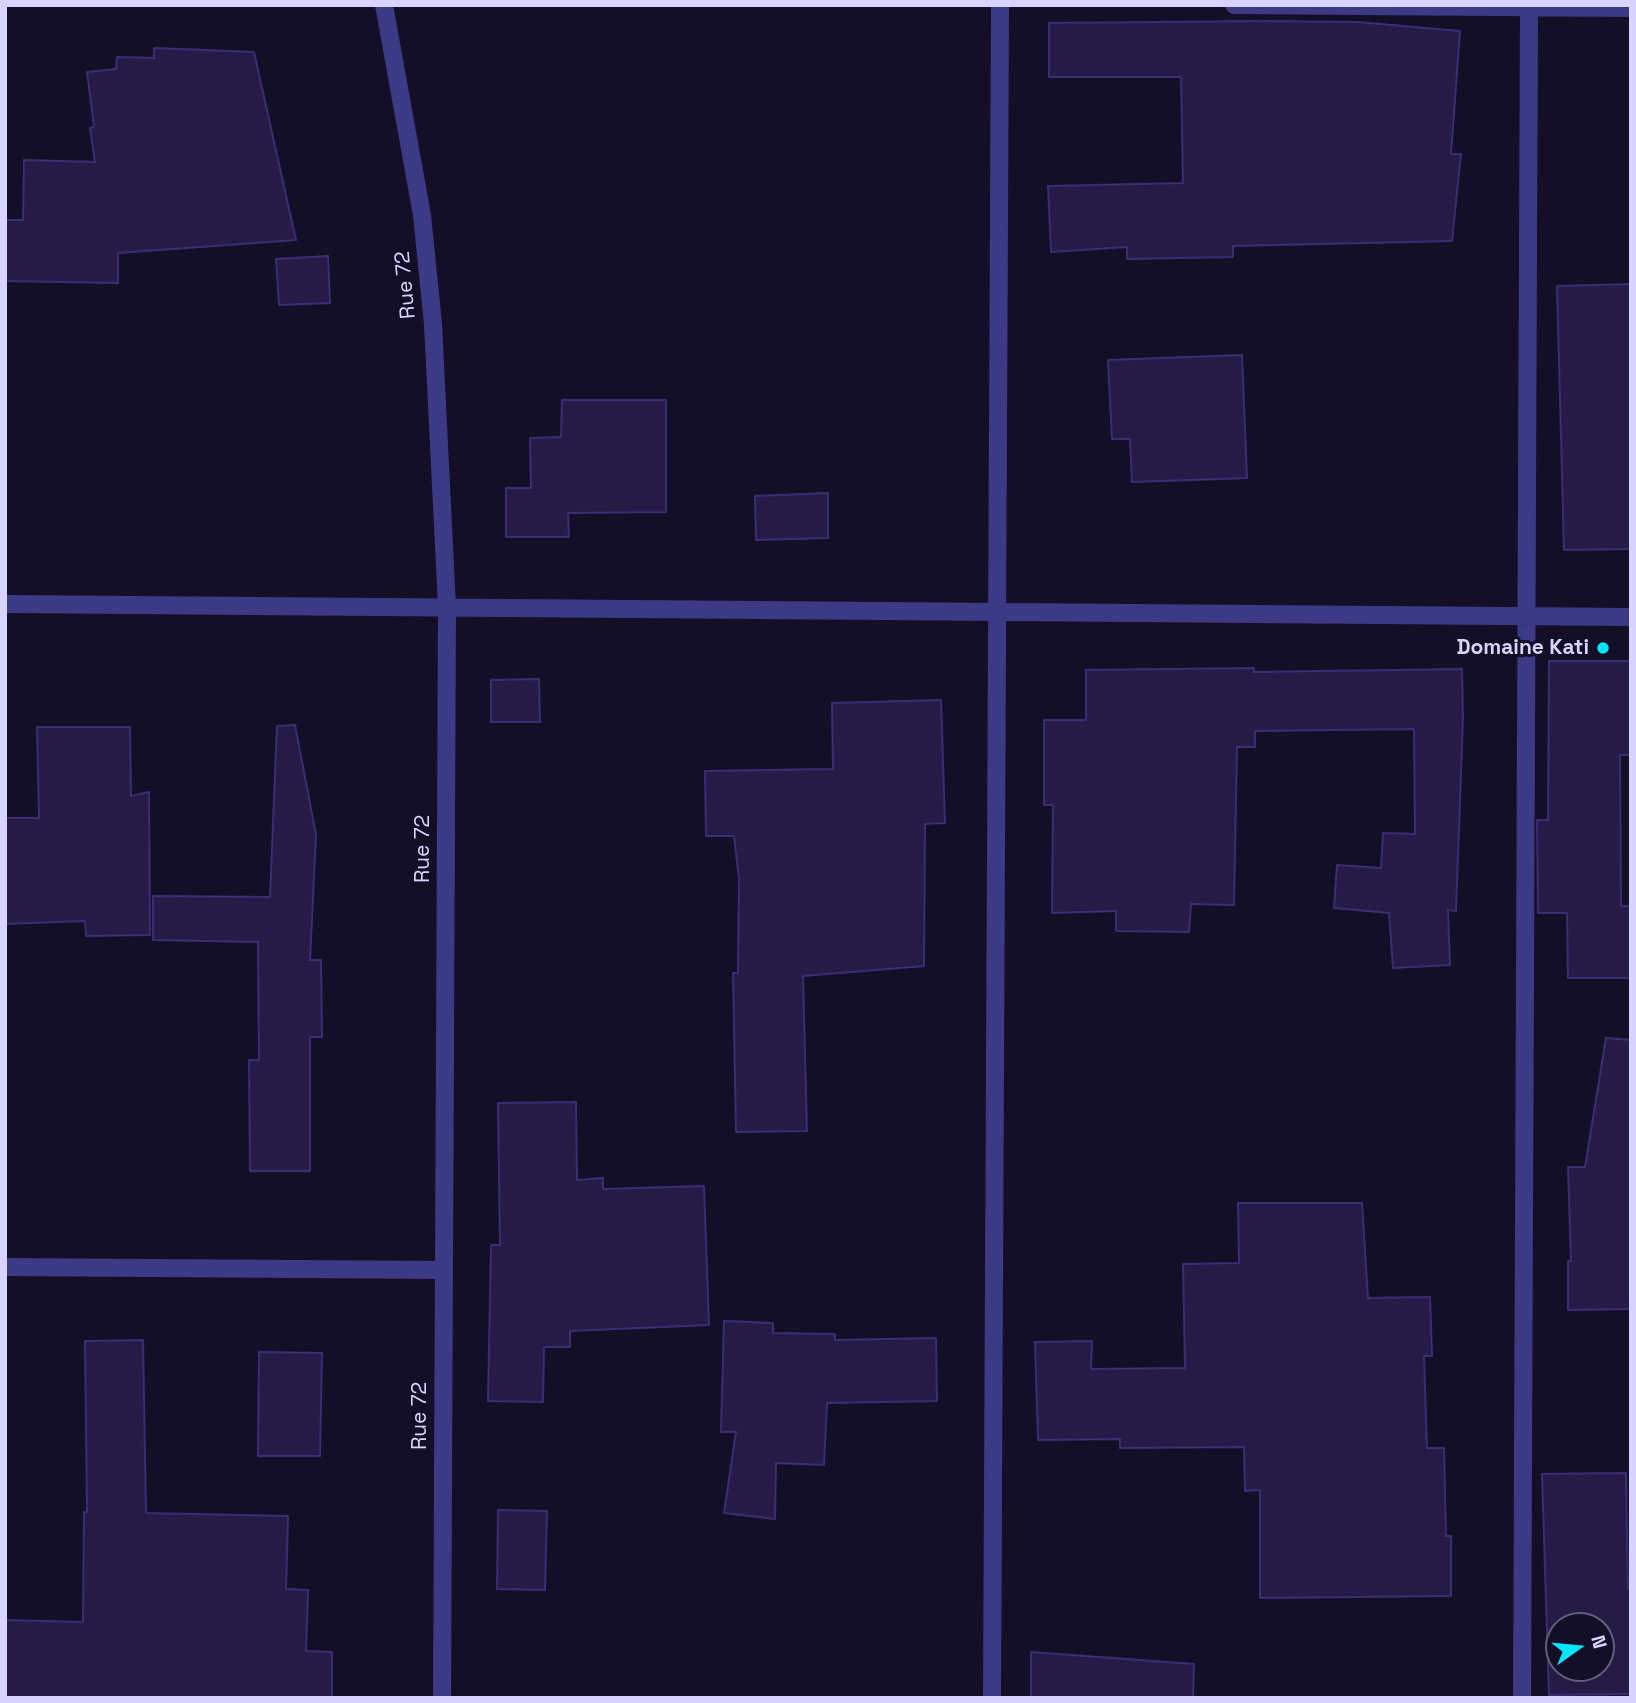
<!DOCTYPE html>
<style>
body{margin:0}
#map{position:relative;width:1636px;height:1703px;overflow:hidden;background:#130f26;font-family:"Space Grotesk",sans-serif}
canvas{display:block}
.frame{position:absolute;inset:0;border:7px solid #d9d4ff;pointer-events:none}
.north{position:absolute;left:1545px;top:1612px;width:70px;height:70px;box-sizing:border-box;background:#130f26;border:2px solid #625e7d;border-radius:50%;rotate:75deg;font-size:19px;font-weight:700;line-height:28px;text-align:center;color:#d9d4ff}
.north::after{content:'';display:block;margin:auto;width:24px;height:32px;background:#00e5ff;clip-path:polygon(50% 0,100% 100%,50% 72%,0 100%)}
</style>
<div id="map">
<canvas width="1636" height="1703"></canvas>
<div class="frame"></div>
<div class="north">N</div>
</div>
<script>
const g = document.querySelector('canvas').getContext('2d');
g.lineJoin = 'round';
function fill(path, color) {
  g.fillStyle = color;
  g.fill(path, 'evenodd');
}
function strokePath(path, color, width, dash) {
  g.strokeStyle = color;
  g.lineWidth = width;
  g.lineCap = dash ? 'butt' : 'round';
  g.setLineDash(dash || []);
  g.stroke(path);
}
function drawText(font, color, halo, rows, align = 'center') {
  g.font = font + ' "Space Grotesk",sans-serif';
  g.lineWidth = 6;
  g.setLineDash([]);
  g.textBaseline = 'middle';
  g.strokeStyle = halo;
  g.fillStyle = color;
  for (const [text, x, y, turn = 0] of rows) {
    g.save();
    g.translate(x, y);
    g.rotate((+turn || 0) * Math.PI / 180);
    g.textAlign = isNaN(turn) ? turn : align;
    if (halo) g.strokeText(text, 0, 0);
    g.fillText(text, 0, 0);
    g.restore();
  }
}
const building = new Path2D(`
 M 1262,21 L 1358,22 L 1460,31 L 1451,154 L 1461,154 L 1452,241 L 1233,246 L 1233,257 L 1127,259 L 1127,247 L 1051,252 L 1048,186 L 1183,183 L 1181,77 L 1049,77 L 1049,23 Z
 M 154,48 L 254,52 L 296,240 L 118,253 L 118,283 L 5,281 L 5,220 L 23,220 L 24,160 L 95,162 L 90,128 L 94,127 L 87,72 L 116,69 L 117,57 L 154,58 Z
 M 328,256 L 330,303 L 279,305 L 276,259 Z
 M 1631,284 L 1631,549 L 1564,550 L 1557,286 Z
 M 1242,355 L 1247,478 L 1132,482 L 1130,439 L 1112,439 L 1108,360 Z
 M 562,400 L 666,400 L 666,512 L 568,513 L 569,537 L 506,537 L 506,488 L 531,488 L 530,438 L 561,437 Z
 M 828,493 L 828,538 L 756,540 L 755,496 Z
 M 1549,661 L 1631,661 L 1631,755 L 1620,755 L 1621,906 L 1631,906 L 1631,978 L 1568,978 L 1567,913 L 1538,913 L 1537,820 L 1548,820 Z
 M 1254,668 L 1254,672 L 1462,669 L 1463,718 L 1456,911 L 1448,910 L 1450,965 L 1393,968 L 1389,913 L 1334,908 L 1337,865 L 1381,868 L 1383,833 L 1415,834 L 1414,729 L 1255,731 L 1255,747 L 1237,747 L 1234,905 L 1191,904 L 1189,932 L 1116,931 L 1116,911 L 1052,913 L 1053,805 L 1044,805 L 1044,720 L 1086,720 L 1086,670 Z
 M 539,679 L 540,722 L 491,722 L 491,680 Z
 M 941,700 L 945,823 L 925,824 L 924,966 L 803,976 L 807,1131 L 736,1132 L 733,973 L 738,973 L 739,879 L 734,836 L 706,836 L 705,771 L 833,769 L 832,703 Z
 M 295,725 L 316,835 L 310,960 L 321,960 L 322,1037 L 310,1037 L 310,1171 L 250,1171 L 249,1060 L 259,1060 L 258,942 L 153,940 L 153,896 L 270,897 L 277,726 Z
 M 37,727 L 130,727 L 131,796 L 149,792 L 150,935 L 86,936 L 85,921 L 5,924 L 5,818 L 39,818 Z
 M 1606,1038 L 1631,1040 L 1631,1309 L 1568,1310 L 1568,1261 L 1571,1261 L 1568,1167 L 1585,1167 Z
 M 576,1102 L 577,1180 L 603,1178 L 603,1189 L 704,1186 L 709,1325 L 570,1331 L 570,1347 L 544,1347 L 543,1402 L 488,1401 L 491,1245 L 500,1245 L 498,1103 Z
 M 1238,1203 L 1362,1203 L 1368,1298 L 1430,1297 L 1432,1356 L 1424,1356 L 1427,1448 L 1444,1448 L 1446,1536 L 1451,1536 L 1451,1596 L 1260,1598 L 1260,1490 L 1245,1491 L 1244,1447 L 1120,1448 L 1120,1439 L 1038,1440 L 1035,1342 L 1092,1341 L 1091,1369 L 1185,1368 L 1183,1264 L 1239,1263 Z
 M 724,1321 L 773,1323 L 773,1333 L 835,1334 L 835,1340 L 936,1338 L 937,1401 L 827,1403 L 824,1465 L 776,1463 L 775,1519 L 724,1513 L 736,1432 L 721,1432 Z
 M 143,1340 L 146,1513 L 288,1516 L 286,1589 L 308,1590 L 306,1651 L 332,1652 L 332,1698 L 5,1698 L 5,1620 L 83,1622 L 84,1512 L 87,1512 L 85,1341 Z
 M 259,1352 L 322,1353 L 320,1456 L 258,1456 Z
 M 1626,1473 L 1628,1589 L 1631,1589 L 1631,1694 L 1549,1695 L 1542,1474 ZM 1559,1626 L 1601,1626 L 1601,1668 L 1559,1668 Z
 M 498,1510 L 547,1511 L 545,1590 L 497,1589 Z
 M 1031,1652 L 1194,1664 L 1193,1698 L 1031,1698 Z`);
const minor = new Path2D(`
 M 384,5 L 422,215 L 433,324 L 447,607 L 442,1698
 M 1234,5 L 1631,8
 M 5,604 L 1631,617
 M 5,1267 L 443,1270
 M 992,1698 L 1000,5
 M 1522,1698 L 1529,8`);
const markers = [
 [1603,648,7,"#00e5ff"]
];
const streetNames = [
 ["Rue 72",406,285,-95],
 ["Rue 72",423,849,-90],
 ["Rue 72",420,1416,-90]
];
const poiNames = [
 ["Domaine Kati",1589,648]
];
fill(building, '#241b47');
strokePath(building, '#3b2d73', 2);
strokePath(minor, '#3d3a85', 18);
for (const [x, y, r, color] of markers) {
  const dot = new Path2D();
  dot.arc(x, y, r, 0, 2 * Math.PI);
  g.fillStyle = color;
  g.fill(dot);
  strokePath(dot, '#130f26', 2.5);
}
drawText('21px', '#d9d4ff', '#130f26', streetNames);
drawText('bold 21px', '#d9d4ff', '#130f26', poiNames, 'right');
</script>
